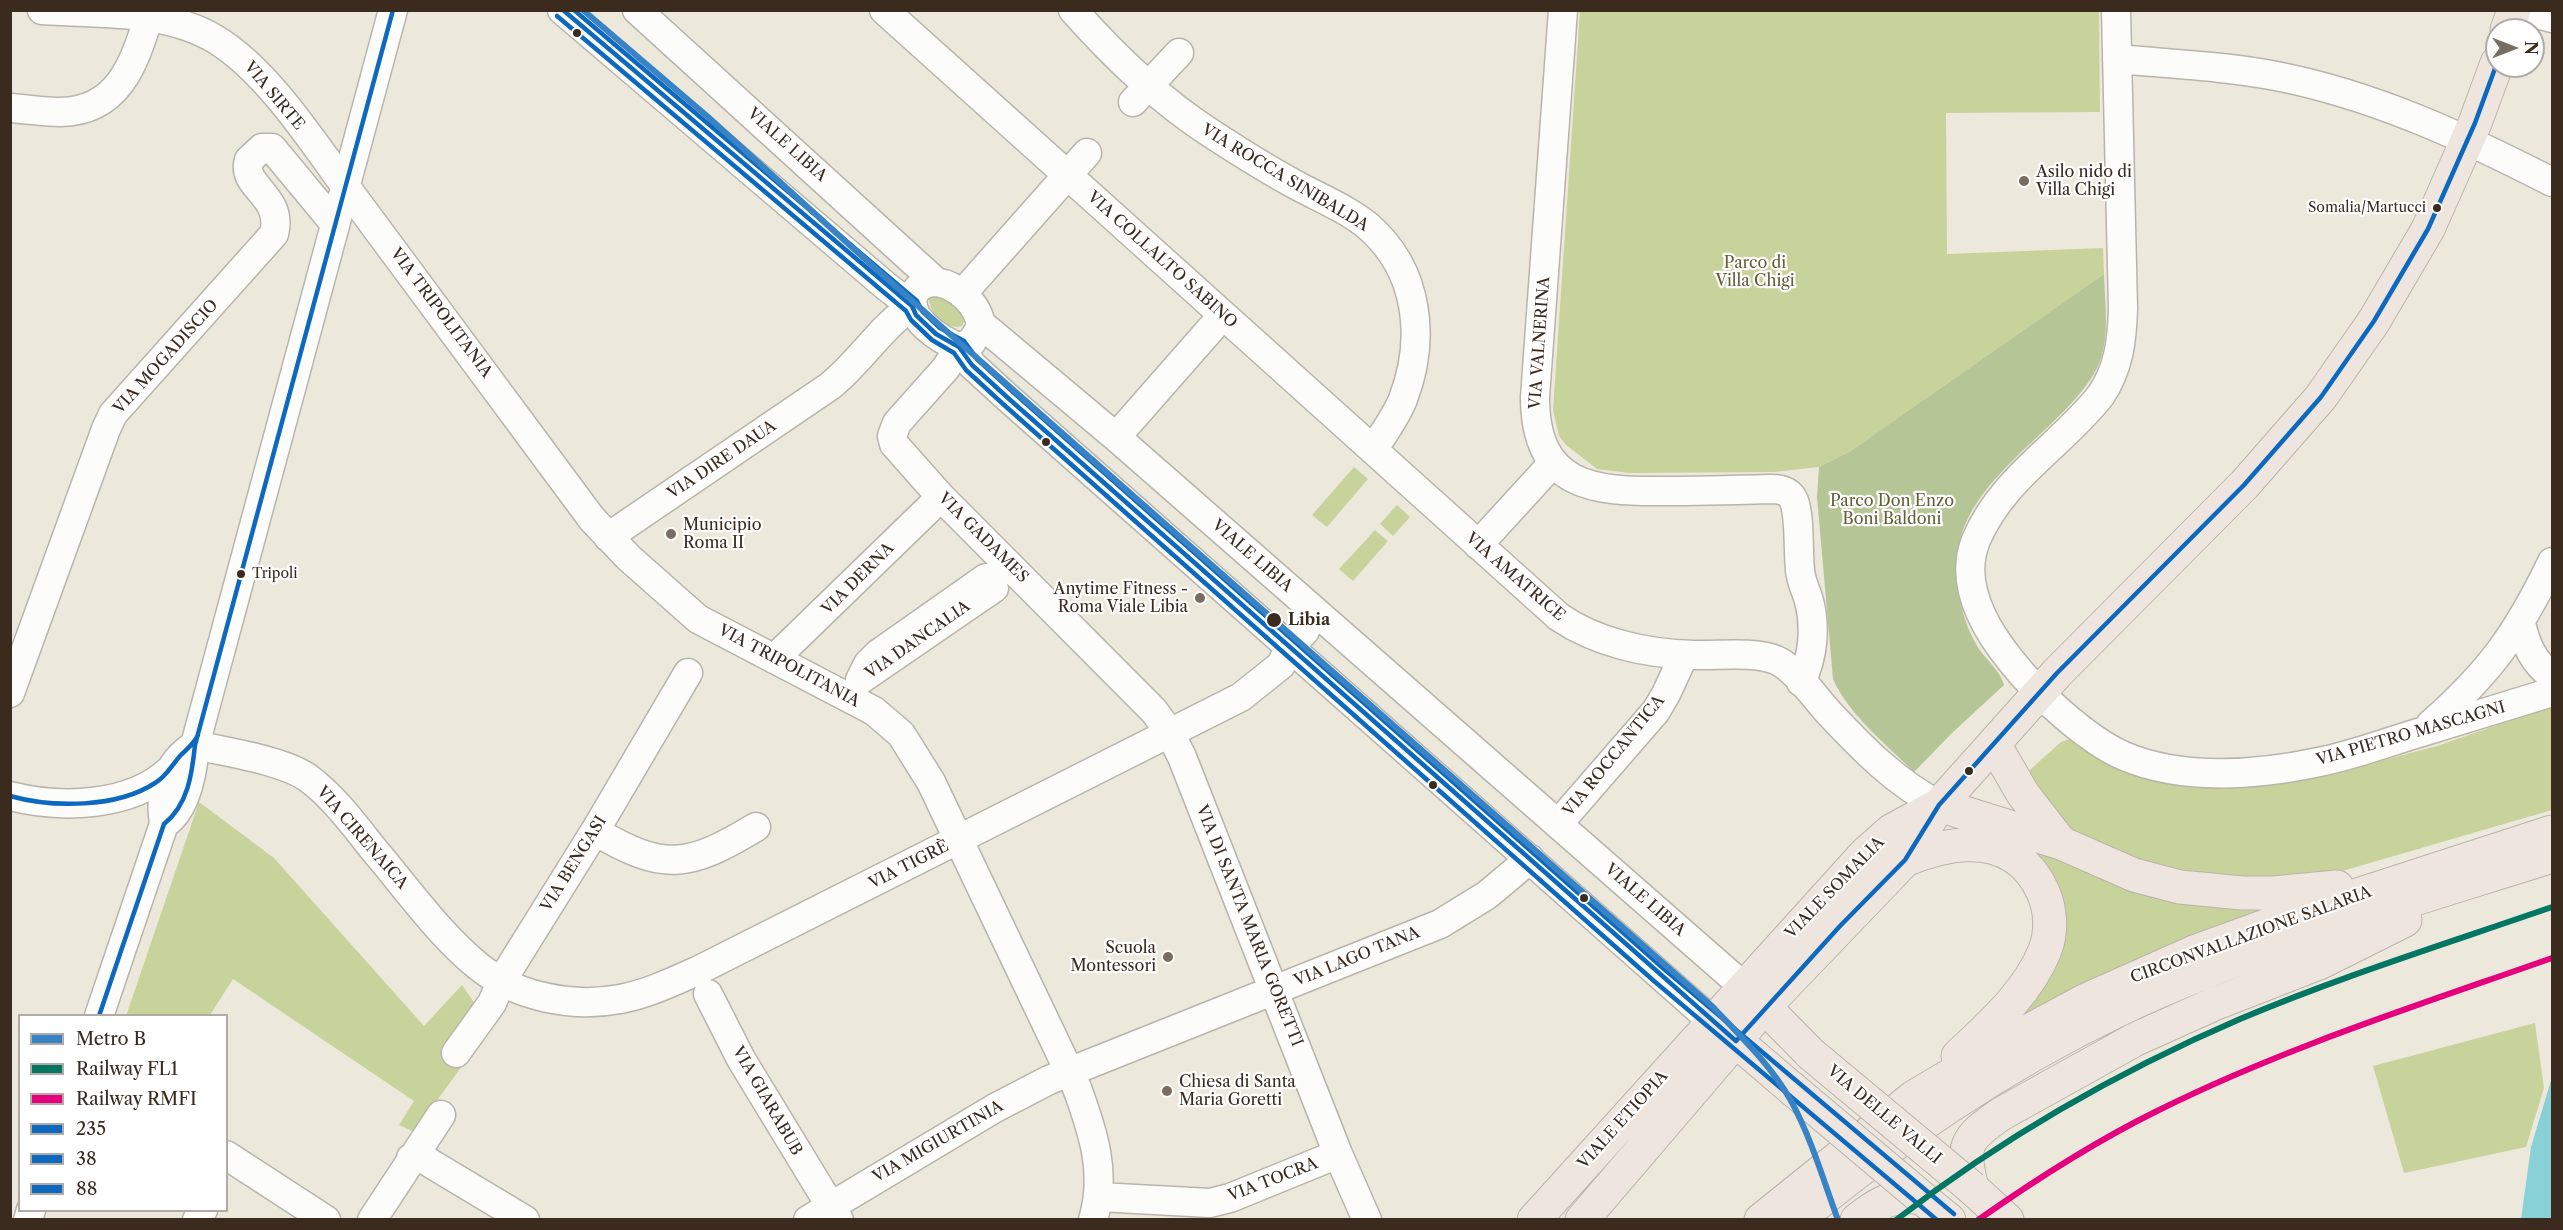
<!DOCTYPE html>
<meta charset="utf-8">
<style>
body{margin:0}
#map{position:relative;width:2563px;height:1230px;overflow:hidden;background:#ede8dc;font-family:"Libre Caslon Text",serif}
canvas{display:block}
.frame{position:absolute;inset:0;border:12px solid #3b2a1e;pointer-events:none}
.legend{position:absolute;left:18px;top:1014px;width:210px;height:198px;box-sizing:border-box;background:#fff;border:2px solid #b1aaa5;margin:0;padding:8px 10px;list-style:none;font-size:18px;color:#3b2a1e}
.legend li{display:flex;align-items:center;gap:12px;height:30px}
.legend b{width:30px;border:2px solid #b1aaa5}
.north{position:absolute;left:2485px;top:18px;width:60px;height:60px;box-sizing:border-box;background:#fff;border:2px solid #b1aaa5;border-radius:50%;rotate:90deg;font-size:16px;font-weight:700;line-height:24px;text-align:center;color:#3b2a1e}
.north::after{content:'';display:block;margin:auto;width:21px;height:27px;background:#796c60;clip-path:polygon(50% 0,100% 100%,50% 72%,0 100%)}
</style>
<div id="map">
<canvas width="2563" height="1230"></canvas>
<div class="frame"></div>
<ul class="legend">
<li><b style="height:8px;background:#3783c6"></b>Metro B</li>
<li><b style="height:8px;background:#007663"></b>Railway FL1</li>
<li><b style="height:8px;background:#e5007d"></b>Railway RMFI</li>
<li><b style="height:8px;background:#0c69bf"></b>235</li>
<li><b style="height:8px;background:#0c69bf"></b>38</li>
<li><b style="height:8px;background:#0c69bf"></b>88</li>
</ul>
<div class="north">N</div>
</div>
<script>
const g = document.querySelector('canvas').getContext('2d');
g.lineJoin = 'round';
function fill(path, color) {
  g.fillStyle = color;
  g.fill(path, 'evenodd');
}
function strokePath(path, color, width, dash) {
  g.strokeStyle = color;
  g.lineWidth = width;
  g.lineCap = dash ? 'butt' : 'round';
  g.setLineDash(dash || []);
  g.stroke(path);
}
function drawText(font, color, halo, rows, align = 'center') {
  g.font = font + ' "Libre Caslon Text",serif';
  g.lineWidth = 4.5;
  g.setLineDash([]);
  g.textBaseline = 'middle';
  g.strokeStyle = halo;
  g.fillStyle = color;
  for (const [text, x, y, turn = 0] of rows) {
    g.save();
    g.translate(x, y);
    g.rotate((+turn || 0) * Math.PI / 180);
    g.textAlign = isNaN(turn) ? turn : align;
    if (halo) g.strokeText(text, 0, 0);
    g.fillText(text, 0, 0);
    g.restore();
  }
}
const green = new Path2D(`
 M 1580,11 L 2099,11 L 2100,112 L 1946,113 L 1947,254 L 2103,248 L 2104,274 L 1849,452 L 1819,467 L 1774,472 L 1629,473 L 1597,469 L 1566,445 L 1559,436 L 1553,410 Z
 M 934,295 L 956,304 L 965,319 L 962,326 C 946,330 932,316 929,300 Z
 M 1354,467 L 1368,479 L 1327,527 L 1312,515 Z
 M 1397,505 L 1410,517 L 1393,536 L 1380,524 Z
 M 1375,530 L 1388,541 L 1353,581 L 1339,569 Z
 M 2552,706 L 2552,810 L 2315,879 L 2226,883 L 2067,840 L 2022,777 L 2061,742 L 2070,739 L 2108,765 L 2153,777 L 2318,777 L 2437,746 Z
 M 199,802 L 274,858 L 424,1026 L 462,985 L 475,1004 L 444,1053 L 462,1066 L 414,1132 L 399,1125 L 414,1101 L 233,979 L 210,1015 L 126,1016 Z
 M 1982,830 L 2294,902 L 1999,1035 L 2058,933 Z
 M 2535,1023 L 2544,1088 L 2526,1147 L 2404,1173 L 2373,1066 Z`);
const forest = new Path2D(`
 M 2104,274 C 2105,307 2112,347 2092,377 C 2052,439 1953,486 1957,570 C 1958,595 1963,622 1976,644 C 1984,659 2000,669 2004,685 L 1952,733 L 1914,772 C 1886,744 1849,715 1833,679 L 1817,497 L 1819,467 L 1849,452 Z`);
const water = new Path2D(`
 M 2552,1077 L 2552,1219 L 2521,1219 L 2531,1147 Z`);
const minor = new Path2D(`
 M 42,10 C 97,14 165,9 215,39 C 271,73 317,149 357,202 C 436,307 514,413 592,519 L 629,558 L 698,619 L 874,711 L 901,734 L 931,782 L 1077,1088 C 1093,1132 1107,1173 1093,1220
 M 562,10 L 887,287 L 912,306
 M 637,10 L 936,282
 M 884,10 L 1559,617 C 1597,643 1648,654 1694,655 C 1719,656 1752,651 1776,660 C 1795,668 1816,699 1830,714 C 1863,749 1896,783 1939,805
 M 1073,10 C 1113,55 1158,99 1209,132 C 1238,151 1268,170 1298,186 C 1322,199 1349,210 1369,227 C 1419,271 1426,339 1403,399 C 1396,417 1383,434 1373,450
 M 1563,10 L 1535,397 C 1535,487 1593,492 1665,491 C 1701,491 1736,490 1771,489 C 1781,489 1790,491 1794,501 C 1800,516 1798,552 1800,570 C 1801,582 1806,590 1809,601 C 1816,627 1813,658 1801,682
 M 2116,10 L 2123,309 C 2122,340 2119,368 2101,395 C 2061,446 2002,478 1976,540 C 1958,584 1985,629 2012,662 C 2037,694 2087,740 2124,756 C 2183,781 2258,775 2319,762 C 2355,755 2390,741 2425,731 C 2467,718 2510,705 2552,692
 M 2522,10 L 2552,18
 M 2117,59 C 2170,64 2224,66 2276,76 C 2374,95 2464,137 2552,182
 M 1133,102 L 1179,53
 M 10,108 C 27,109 44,112 61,112 C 118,111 134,64 148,19
 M 936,282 C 957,285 979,304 981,327 L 971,343 L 959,347 C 941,341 902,316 915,292 C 920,285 927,282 936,282 Z
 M 962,294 L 1087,153
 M 981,324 L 1116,437 L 1744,987
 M 959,347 L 946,368 L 897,423 L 892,436 L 894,444 L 941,497 L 1154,711 L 1170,733 L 1182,757 L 1338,1154 L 1367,1220
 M 959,347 L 972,365 L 1008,398 L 1712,1021
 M 1116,437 L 1223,315
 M 608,537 L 830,386 C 860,362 880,328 912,306
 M 1478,545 L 1553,463
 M 986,578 L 994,588 L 860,680 L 868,664 L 878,654 Z
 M 2521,623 C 2526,645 2533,662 2552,676
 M 774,659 L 941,497
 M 10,693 L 106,429 L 113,414 L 274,234 C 284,195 240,187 249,160 L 262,148 L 272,148 L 335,224
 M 2431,724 C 2490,672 2518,633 2552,562
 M 195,745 C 225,752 283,760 308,778 C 334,797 355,826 375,851 C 408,890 439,934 478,966 C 516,997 573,1008 620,999 C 647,994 672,982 697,971 L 1241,697 L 1281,665 L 1289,648 L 1305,631 L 1308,620 L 1305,603
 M 10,796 C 61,809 131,807 170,770
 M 164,824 C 187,810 193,770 195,745 L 393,10
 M 1558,824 L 1656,711 L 1666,694 L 1684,655
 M 595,831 C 664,872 688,868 756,827
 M 708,994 L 741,1059 L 839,1220
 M 99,1016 L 164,824 C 159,792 166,763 195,745
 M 456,1053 L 492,1003 L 501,982 L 595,831 L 688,673
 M 226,1155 L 326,1220
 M 411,1158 L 425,1160 L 525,1220
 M 1099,1197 L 1210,1203 L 1230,1198 L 1338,1154
 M 28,1220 L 31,1210
 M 197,1220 L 203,1210
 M 372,1220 L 441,1115
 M 808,1220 L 995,1108 L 1049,1080 L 1440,924 L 1487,895 L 1530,859`);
const major = new Path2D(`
 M 2507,30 L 2514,10
 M 1750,992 L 1811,1054
 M 1721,1028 L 1790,1087
 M 1972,1188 L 2007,1220
 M 1922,1198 L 1949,1220
 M 1534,1220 L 1865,854 L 1891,831 L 1939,805
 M 1582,1220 L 1765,1006 L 1905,860 L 1939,805 L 2057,673 L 2244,485 L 2321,397 L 2374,321 L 2428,229 L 2475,123 L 2497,63`);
const highway = new Path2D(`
 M 1994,744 L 2023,794 L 2061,843
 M 1939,805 L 2061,843 L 2134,875 L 2180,887 L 2242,893 L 2273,893 L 2337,887
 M 1905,860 C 1956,839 2016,832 2043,892 C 2051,910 2052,932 2045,950 C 2028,993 1990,1026 1958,1056
 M 1972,1188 C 1961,1145 1965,1139 2001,1114 L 2136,1039 L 2214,1004 L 2319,963 L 2405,920
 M 1761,1220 L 1914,1097 L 1993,1050 L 2086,1000 L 2194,952 L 2293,916 L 2552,832
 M 1797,1220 C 1899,1136 2001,1066 2120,1009 C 2258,944 2407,902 2552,856
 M 1857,1220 C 1878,1203 1895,1193 1922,1198`);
const majorBridge = new Path2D(`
 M 1811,1054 L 1972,1188
 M 1790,1087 L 1922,1198`);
const bus1 = new Path2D(`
 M 563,10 L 912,306 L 916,315 L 936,334 L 959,347 L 972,365 L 1008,398 L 1736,1041 L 1840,926 L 1905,860 L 1939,805 L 2057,673 L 2244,485 L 2321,397 L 2374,321 L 2428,229 L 2475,123 L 2497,63
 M 10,796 C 53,808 117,808 155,783 C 166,777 172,765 180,756 C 187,749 194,744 198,735
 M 99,1016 L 164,824 C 188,805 192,774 195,745 L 393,10`);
const bus2 = new Path2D(`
 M 557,16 L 906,311 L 911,320 L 932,340 L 954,353 L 966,370 L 1003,404 L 1654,981 L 1937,1220`);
const bus3 = new Path2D(`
 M 574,10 L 917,301 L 922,311 L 940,328 L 964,341 L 978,360 L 1013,392 L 1664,969 L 1954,1214`);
const rail1 = new Path2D(`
 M 1896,1220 C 2002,1138 2117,1072 2240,1019 C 2342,976 2448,943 2552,907`);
const rail2 = new Path2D(`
 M 1978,1220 C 2035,1180 2094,1142 2157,1111 C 2283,1048 2419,1005 2552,958`);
const metro1 = new Path2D(`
 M 583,10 L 707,116 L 875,268 L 1713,1007 C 1740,1036 1770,1064 1790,1099 C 1811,1137 1823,1179 1838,1220`);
const markers = [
 [577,33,5,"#3b2a1e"],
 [2024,181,6,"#796c60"],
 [2437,208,5,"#3b2a1e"],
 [1046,442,5,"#3b2a1e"],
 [671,534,6,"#796c60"],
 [241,574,5,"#3b2a1e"],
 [1200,598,6,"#796c60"],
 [1274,620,8,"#3b2a1e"],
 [1969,771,5,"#3b2a1e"],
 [1433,785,5,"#3b2a1e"],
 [1584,898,5,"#3b2a1e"],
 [1168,957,6,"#796c60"],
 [1167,1091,6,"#796c60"]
];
const busNames = [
 ["Somalia/Martucci",2426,208],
 ["Tripoli",252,574,"left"]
];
const streetNames = [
 ["VIA SIRTE",274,96,50],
 ["VIALE LIBIA",787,145,42],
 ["VIA ROCCA SINIBALDA",1285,178,31],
 ["VIA COLLALTO SABINO",1162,260,42],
 ["VIA TRIPOLITANIA",441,313,53],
 ["VIA VALNERINA",1540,343,-86],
 ["VIA MOGADISCIO",166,357,-48],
 ["VIA DIRE DAUA",722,460,-34],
 ["VIA GADAMES",983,538,45],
 ["VIALE LIBIA",1252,556,41],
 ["VIA AMATRICE",1515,577,41],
 ["VIA DERNA",858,579,-45],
 ["VIA DANCALIA",918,640,-35],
 ["VIA TRIPOLITANIA",789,666,28],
 ["VIA PIETRO MASCAGNI",2411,734,-16],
 ["VIA ROCCANTICA",1614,756,-51],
 ["VIA CIRENAICA",362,838,49],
 ["VIA BENGASI",574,864,-58],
 ["VIA TIGRÈ",909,865,-27],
 ["VIALE SOMALIA",1835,888,-46],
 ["VIALE LIBIA",1645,900,41],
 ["VIA DI SANTA MARIA GORETTI",1249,926,68],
 ["CIRCONVALLAZIONE SALARIA",2251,935,-20],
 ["VIA LAGO TANA",1357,957,-22],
 ["VIA GIARABUB",767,1101,60],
 ["VIA DELLE VALLI",1884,1115,40],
 ["VIALE ETIOPIA",1623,1120,-48],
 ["VIA MIGIURTINIA",938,1142,-30],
 ["VIA TOCRA",1273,1180,-21]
];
const poiNames = [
 ["Asilo nido di",2036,172],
 ["Villa Chigi",2036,190],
 ["Municipio",683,525],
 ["Roma II",683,543],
 ["Anytime Fitness -",1188,589,"right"],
 ["Roma Viale Libia",1188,607,"right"],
 ["Scuola",1156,948,"right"],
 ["Montessori",1156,966,"right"],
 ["Chiesa di Santa",1179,1082],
 ["Maria Goretti",1179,1100]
];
const parkNames = [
 ["Parco di",1755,263],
 ["Villa Chigi",1755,281],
 ["Parco Don Enzo",1892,501],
 ["Boni Baldoni",1892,519]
];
const stopNames = [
 ["Libia",1288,620]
];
fill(green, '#c8d39c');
fill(forest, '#b5c596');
fill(water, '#88d1d7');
strokePath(minor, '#b9b4ab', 31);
strokePath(major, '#b9b4ab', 35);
strokePath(highway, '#b9b4ab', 35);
strokePath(minor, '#fcfcfa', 28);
strokePath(major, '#ede5de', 33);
strokePath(highway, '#ede5de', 33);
strokePath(majorBridge, '#b9b4ab', 35, []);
strokePath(majorBridge, '#ede5de', 33);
strokePath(bus1, '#0c69bf', 4.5);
strokePath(bus2, '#0c69bf', 4.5);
strokePath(bus3, '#0c69bf', 4.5);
strokePath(rail1, '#007663', 6);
strokePath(rail2, '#e5007d', 6);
strokePath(metro1, '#3783c6', 6);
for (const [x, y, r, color] of markers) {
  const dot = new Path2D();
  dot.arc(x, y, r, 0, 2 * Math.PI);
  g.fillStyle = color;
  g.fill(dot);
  strokePath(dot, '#fff', 2);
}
drawText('14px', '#3b2a1e', '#fff', busNames, 'right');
drawText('16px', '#3b2a1e', '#fff', streetNames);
drawText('16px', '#3b2a1e', '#fff', poiNames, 'left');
drawText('16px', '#625f38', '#fff', parkNames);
drawText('bold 16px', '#3b2a1e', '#fff', stopNames, 'left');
</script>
